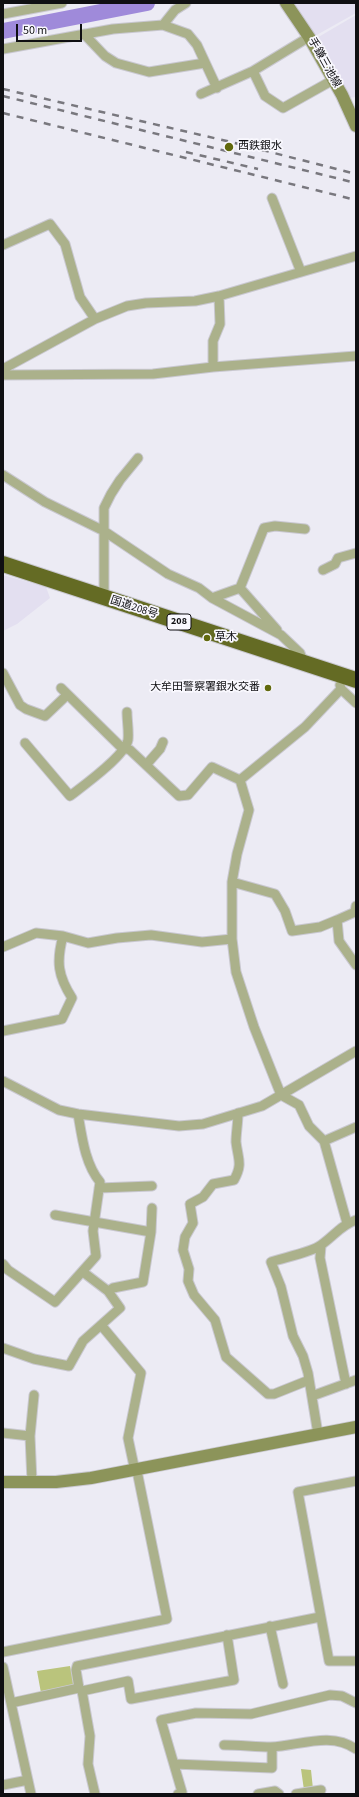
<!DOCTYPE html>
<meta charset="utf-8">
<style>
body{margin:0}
#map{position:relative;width:359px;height:1797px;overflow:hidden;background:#ecebf4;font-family:"Source Sans 3",sans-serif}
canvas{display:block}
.frame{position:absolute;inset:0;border:4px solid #0f0f12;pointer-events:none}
.scale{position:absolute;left:16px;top:24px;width:66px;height:18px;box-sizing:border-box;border:2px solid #0f0f12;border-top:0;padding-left:5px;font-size:12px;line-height:14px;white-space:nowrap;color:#0f0f12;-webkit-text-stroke:3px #f9f8fe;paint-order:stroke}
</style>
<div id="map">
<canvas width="359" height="1797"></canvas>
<div class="frame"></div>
<div class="scale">50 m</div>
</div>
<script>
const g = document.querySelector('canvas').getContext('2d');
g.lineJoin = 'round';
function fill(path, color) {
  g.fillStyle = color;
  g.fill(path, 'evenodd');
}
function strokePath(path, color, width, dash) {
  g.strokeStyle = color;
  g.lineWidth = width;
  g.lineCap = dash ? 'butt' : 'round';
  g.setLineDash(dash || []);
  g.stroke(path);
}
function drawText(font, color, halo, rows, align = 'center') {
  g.font = font + ' "Source Sans 3","Noto Sans JP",sans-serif';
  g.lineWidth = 3.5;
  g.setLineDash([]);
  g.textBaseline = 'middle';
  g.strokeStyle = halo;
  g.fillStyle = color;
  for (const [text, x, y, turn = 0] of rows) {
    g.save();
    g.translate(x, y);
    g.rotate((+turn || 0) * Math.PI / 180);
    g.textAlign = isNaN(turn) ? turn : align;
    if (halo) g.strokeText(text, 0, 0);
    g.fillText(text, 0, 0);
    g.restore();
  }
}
const built = new Path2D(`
 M 291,3 L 356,3 L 356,13 L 313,37 Z
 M 356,15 L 356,97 L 349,98 L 315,39 Z
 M 3,575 L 46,587 L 50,598 L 17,624 L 3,631 Z`);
const green = new Path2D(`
 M 70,1666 L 74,1683 L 71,1686 L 41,1693 L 37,1671 Z
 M 301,1769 L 311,1770 L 313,1789 L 304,1790 Z`);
const river = new Path2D(`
 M 3,31 L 147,3`);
const street = new Path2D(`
 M 3,14 L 62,3
 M 163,25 L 175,10 L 186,3
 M 84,34 L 105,56 L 116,63 L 149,72 L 205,63
 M 3,49 L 113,29 L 163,25 L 188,34 L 197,45 L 217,88
 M 253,71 L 265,96 L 283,108 L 333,80
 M 201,94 L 253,71 L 309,37
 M 272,198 L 301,272
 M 3,245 L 50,224 L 65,244 L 80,297 L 95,319
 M 213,367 L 213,341 L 220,324 L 219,296
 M 3,369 L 95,319 L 127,306 L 146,303 L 195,301 L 219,296 L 356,256
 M 3,375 L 153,374 L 213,367 L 356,356
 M 3,475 L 45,502 L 104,531 L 168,574 L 199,588 L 212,598 L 281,635 L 300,653 L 304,664
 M 323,570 L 335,564 L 338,558 L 356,553
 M 240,588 L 277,630
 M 104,598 L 104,508 L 111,494 L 120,480 L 138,458
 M 212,598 L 240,588 L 264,528 L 275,526 L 305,529
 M 3,673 L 20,705 L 26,709 L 45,716 L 67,695
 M 340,685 L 341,689 L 356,703
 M 61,688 L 121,747 L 130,750 L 179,796 L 188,795 L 212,767 L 240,780 L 249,810 L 237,854 L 232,882 L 232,939 L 236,972 L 254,1027 L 281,1095 L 299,1105 L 309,1126 L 324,1141 L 347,1223
 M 25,743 L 70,796 C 83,786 125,756 128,740 C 129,731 127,721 127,712
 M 146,765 L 160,749 L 163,742
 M 240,780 L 305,727 L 341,689
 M 232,882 L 275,894 L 285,911 L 292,931 L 320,927 L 337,920 L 339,941 L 356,965
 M 337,920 L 355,912 L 356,906
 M 3,947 L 36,933 L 63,936 L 88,943 L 117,938 L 151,935 L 202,942 L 232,939
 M 3,1031 L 62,1019 L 72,998 C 58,976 56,962 63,936
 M 3,1081 L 59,1110 L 78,1114 L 179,1126 L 203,1124 L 262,1106 L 356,1051
 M 238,1113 C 238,1123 236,1133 236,1142 C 238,1159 243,1164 234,1180 L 213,1184 L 203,1197 L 190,1204 L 193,1223 L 185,1237 L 183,1250 L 189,1269 L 188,1281 L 194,1295 L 215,1320 L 226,1357 L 268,1394 L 274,1394 L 309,1380
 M 324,1141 L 356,1127
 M 99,1188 L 152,1186
 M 55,1215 L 151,1232
 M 321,1246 L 320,1258 L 346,1384
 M 3,1264 L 8,1270 L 55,1302 L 96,1256 L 93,1231 L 100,1182 C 85,1164 82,1137 78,1114
 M 83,1272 L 108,1291
 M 101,1325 L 141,1373 L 128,1438 L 135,1471
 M 3,1348 L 34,1359 L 69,1366 L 83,1341 L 120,1308 L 108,1291 L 113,1288 L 143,1282 L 151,1232 L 152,1208
 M 312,1396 L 356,1380
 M 3,1433 L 30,1436
 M 318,1434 L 308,1373 L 303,1356 L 293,1336 L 281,1287 L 271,1262 C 282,1258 313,1252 321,1245 C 334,1236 341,1225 356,1220
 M 356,1481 L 298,1492 L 329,1661 L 356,1661
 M 32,1482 L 30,1436 L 34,1395
 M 270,1626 L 283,1684
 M 3,1652 L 167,1619 L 137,1471
 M 3,1667 L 31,1794
 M 79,1688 L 76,1670 L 77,1666 L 320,1617
 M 82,1691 L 128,1681 L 131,1699 L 234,1680 L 227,1635
 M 11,1703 L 79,1688 L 82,1691 L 90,1736 L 88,1764 L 95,1794
 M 224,1745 C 240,1745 256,1747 271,1747 C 299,1746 330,1731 356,1749
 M 174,1764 L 272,1768 L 272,1747
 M 3,1785 L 28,1780
 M 178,1794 L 182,1792 L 161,1720 L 196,1713 L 251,1714 L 330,1695 L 342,1696 L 356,1703
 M 258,1794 L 275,1791 L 279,1794
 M 296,1794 L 321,1790`);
const secondary = new Path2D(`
 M 286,3 L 309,37 L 342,95 L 356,126
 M 3,1482 L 56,1482 L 91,1478 L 356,1427`);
const highway = new Path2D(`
 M 3,564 L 356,680`);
const rail = new Path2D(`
 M 3,89 L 231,142 L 356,174
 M 3,96 L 356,183
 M 3,113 L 356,200
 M 186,152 L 258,169`);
const markers = [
 [229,147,5,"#61690d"],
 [207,638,4,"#61690d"],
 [268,688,4,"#61690d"]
];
const shields = [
 [179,622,24]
];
const shieldNames = [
 ["208",179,622]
];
const streetNames = [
 ["手鎌三池線",324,63,61],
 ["国道208号",134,608,18]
];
const poiNames = [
 ["西鉄銀水",238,147],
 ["草木",215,638],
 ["大牟田警察署銀水交番",260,688,"right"]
];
fill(built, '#e3dff0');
fill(green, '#bac47c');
strokePath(river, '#9f8ada', 16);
strokePath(street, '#c9c8d0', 11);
strokePath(secondary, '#c9c8d0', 14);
strokePath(highway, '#c9c8d0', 18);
strokePath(street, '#abb18b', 9);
strokePath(secondary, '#8c945a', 12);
strokePath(highway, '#646b24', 16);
strokePath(rail, '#79787e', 2.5, [7, 7]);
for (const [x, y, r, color] of markers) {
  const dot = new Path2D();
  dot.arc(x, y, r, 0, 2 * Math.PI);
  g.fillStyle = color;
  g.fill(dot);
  strokePath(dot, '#f9f8fe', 1.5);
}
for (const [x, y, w] of shields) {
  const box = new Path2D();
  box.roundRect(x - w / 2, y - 8, w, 16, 3);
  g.fillStyle = '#f9f8fe';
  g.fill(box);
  strokePath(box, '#0f0f12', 1);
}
drawText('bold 10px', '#0f0f12', null, shieldNames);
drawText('11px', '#0f0f12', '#f9f8fe', streetNames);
drawText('11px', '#0f0f12', '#f9f8fe', poiNames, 'left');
</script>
